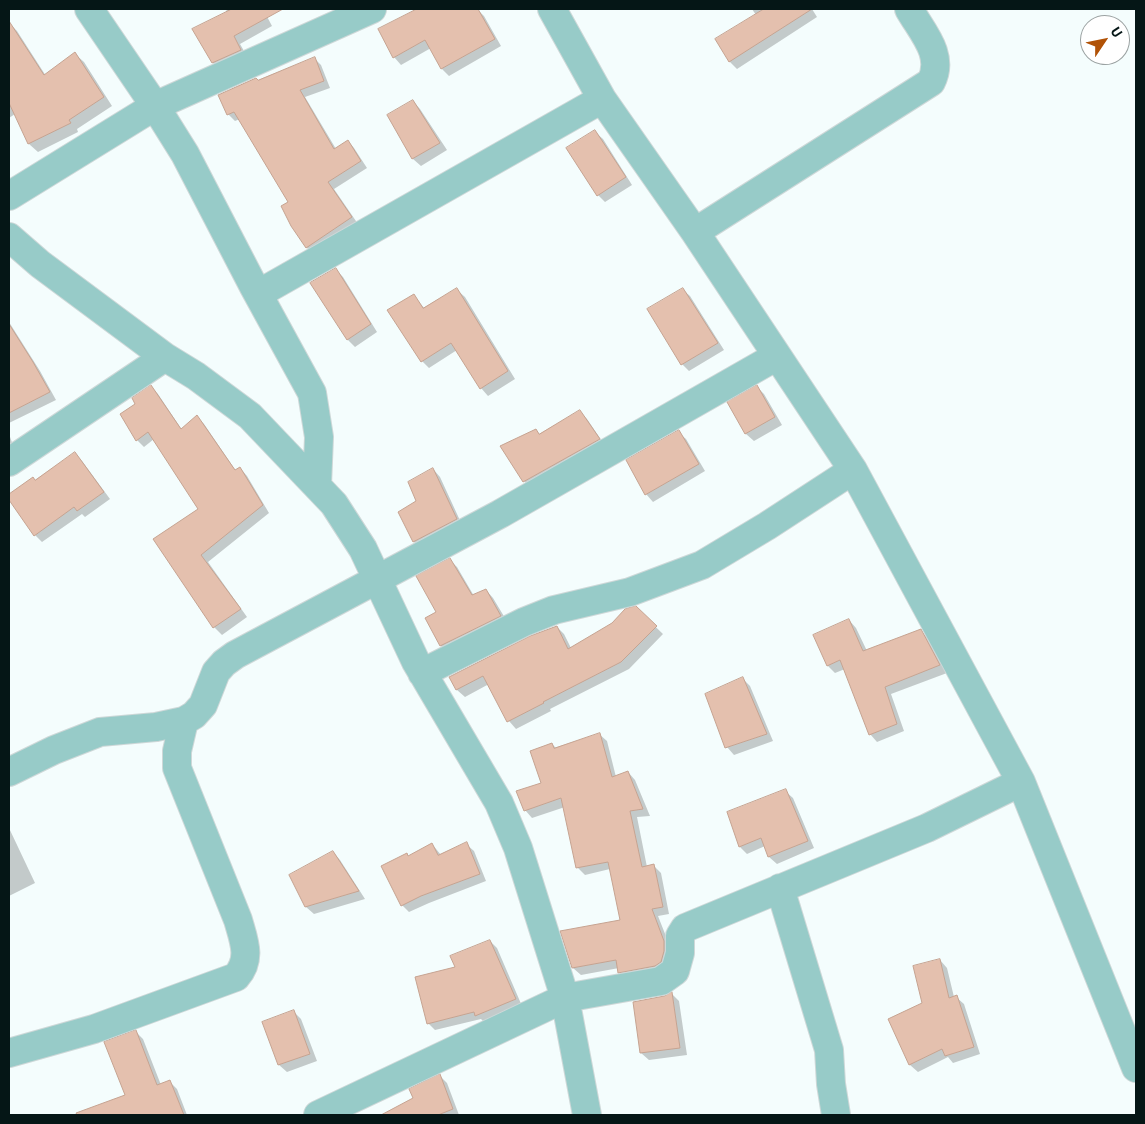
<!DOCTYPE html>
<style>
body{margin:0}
#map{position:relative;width:1145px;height:1124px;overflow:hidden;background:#f4fdfd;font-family:Barlow,sans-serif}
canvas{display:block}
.frame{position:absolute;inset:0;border:10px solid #051616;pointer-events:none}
.north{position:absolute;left:1080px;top:15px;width:50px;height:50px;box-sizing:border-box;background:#fff;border:1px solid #9ba2a2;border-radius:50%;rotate:56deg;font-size:14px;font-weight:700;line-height:20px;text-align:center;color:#051616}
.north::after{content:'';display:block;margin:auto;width:18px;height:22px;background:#b15207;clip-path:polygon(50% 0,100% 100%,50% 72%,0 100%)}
</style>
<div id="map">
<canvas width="1145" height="1124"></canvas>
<div class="frame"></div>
<div class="north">U</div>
</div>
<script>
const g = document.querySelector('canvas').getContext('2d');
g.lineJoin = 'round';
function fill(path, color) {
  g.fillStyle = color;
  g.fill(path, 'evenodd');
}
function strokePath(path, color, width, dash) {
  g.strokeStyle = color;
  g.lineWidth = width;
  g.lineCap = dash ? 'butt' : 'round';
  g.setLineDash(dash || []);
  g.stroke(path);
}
const shadow = new Path2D(`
 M 225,9 L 263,9 L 272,26 L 240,44 L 248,58 L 220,70 L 213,63 L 194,29 L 228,12 Z
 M 430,9 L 469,9 L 470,12 L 477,9 L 484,16 L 501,46 L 449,76 L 442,69 L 431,48 L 401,65 L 394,57 L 417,16 Z
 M 752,9 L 812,9 L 817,17 L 737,69 L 730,62 L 716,40 L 756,15 Z
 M 9,23 L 17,31 L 46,76 L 75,54 L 84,62 L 112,106 L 77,129 L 78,132 L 38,152 L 29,144 L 15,114 L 9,118 Z
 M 315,59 L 321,65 L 330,88 L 305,97 L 336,149 L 348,141 L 354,148 L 367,168 L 334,189 L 358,224 L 313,254 L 307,248 L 292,226 L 289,203 L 240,119 L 235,121 L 229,115 L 220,96 Z
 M 413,101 L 420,109 L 447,150 L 421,166 L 413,159 L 388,116 Z
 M 595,132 L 603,139 L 632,185 L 605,202 L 598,195 Z
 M 335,269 L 343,277 L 377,332 L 355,347 L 348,340 L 311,283 Z
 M 682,289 L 690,296 L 724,350 L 689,371 L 682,364 Z
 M 457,290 L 465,297 L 515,379 L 488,396 L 481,388 L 457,350 L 429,368 L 422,361 L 413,295 L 425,309 Z
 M 9,322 L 40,371 L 56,400 L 9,423 Z
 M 151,387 L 158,394 L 182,430 L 197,417 L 204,424 L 236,471 L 240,468 L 247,476 L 269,513 L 208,562 L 247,617 L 222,635 L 214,627 L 155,540 L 200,509 L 154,439 L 144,447 L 137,440 L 136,404 Z
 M 757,387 L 764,394 L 782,425 L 754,441 L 746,434 L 729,403 Z
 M 580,412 L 587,419 L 606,447 L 531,488 L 524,481 L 536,430 L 540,435 Z
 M 678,432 L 686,439 L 705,471 L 653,502 L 646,494 Z
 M 9,434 L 15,451 L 9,456 Z
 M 75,454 L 82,461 L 110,499 L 85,517 L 82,514 L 42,542 L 35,535 L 9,498 L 9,495 L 32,478 L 36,481 Z
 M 433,469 L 440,477 L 463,527 L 422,549 L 414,542 L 399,513 L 418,502 Z
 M 450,560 L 457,567 L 474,596 L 486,590 L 493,598 L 508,623 L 448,653 L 441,646 L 427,618 L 438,613 Z
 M 636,608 L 663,634 L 629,669 L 550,709 L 551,711 L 516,729 L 509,721 L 489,684 L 465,697 L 457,690 L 450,678 L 557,627 L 564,634 L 571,648 L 613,624 Z
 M 849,620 L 856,628 L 867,651 L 920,630 L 928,638 L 947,673 L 891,694 L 904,731 L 877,742 L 870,734 L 845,669 L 835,673 L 828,666 L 815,636 Z
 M 742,678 L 750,686 L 773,741 L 734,755 L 727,747 Z
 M 599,734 L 607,741 L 616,777 L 628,772 L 635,780 L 650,816 L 637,817 L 647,867 L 654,866 L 661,873 L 669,914 L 658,916 L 671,949 L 668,969 L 626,979 L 619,972 L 619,968 L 581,975 L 573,968 L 562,932 L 621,921 L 610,869 L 585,875 L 577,867 L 565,807 L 532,818 L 525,810 L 543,783 L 552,744 L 556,748 Z
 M 785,791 L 793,798 L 814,848 L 777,864 L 769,857 L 765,846 L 747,854 L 740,847 L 728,812 Z
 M 9,828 L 35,883 L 9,896 Z
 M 432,844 L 441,855 L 466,844 L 474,851 L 486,881 L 429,903 L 409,912 L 402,905 L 409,857 Z
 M 333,852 L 340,860 L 365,899 L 314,914 L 306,907 L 291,875 Z
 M 490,941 L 497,948 L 522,1006 L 484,1022 L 481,1019 L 435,1030 L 428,1023 L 457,968 Z
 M 940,960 L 947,968 L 954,997 L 956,997 L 964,1004 L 980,1054 L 953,1063 L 948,1057 L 918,1072 L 910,1065 L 890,1020 L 923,1003 Z
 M 672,994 L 679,1001 L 687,1055 L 649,1060 L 641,1053 L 664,998 Z
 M 293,1011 L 301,1019 L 317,1061 L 287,1072 L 279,1065 L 263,1022 Z
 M 136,1032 L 143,1039 L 161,1085 L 170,1082 L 177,1089 L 187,1115 L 87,1115 L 85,1111 L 126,1096 Z
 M 440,1076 L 447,1083 L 459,1115 L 384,1115 L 414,1099 Z`);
const building = new Path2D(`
 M 232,9 L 283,9 L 234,36 L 241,50 L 212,63 L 192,29 Z
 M 417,9 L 478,9 L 495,39 L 441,69 L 425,40 L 393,58 L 378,29 Z
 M 764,9 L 812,9 L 729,62 L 715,39 Z
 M 9,21 L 44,75 L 75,52 L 104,97 L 69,120 L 71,123 L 28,144 L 9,103 Z
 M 315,57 L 324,81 L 300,90 L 334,149 L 348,140 L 361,161 L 328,182 L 352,217 L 306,248 L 291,226 L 281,206 L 288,202 L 234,112 L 227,115 L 218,95 L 256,78 L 258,80 Z
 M 413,100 L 440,143 L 412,159 L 387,115 Z
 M 595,130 L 626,177 L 597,196 L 566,148 Z
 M 336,268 L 371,324 L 347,340 L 310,283 Z
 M 457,288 L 508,371 L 480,389 L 451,343 L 421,362 L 387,310 L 414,294 L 423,308 Z
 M 683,288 L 718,343 L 681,365 L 647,309 Z
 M 9,324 L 33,362 L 50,392 L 9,413 Z
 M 151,385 L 181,429 L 197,415 L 235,470 L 240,467 L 263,505 L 201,555 L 241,609 L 213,628 L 153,539 L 198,509 L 148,432 L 136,441 L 120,414 L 135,404 L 132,398 Z
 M 757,385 L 775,417 L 745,434 L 727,402 Z
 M 580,410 L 600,439 L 523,482 L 500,446 L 536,429 L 539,434 Z
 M 679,430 L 699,464 L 645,495 L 626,460 Z
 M 75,452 L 104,492 L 77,511 L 74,507 L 34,536 L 9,500 L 9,494 L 33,477 L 35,480 Z
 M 433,468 L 457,519 L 413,542 L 398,512 L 416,501 L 408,482 Z
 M 450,558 L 472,595 L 486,589 L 501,616 L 440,646 L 425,618 L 436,612 L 416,576 Z
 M 636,606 L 657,626 L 621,662 L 543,702 L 544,703 L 507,722 L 483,676 L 456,690 L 449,677 L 530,636 L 557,626 L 568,649 L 612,623 L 625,609 Z
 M 849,619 L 863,651 L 921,629 L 940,665 L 885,687 L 897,724 L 869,735 L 840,660 L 827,666 L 813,635 Z
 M 743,677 L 767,734 L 725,748 L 705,694 Z
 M 600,733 L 612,777 L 628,771 L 643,809 L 630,811 L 642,867 L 654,864 L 663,907 L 652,909 L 664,941 L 664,951 L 661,962 L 655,966 L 618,973 L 616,960 L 572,968 L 560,931 L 620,920 L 608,862 L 576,868 L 561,798 L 524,811 L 516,791 L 541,783 L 530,751 L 552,743 L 554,748 Z
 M 786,789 L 808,841 L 768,857 L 761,838 L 739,847 L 727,812 Z
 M 467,842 L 480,874 L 421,896 L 401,906 L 381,866 L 407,853 L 408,856 L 432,843 L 438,855 Z
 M 333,851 L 359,891 L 305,907 L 289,875 Z
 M 490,940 L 516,999 L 475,1016 L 474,1012 L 427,1024 L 415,977 L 455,967 L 450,956 Z
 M 940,959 L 949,998 L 957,995 L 974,1047 L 945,1056 L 942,1049 L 909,1065 L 888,1019 L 922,1003 L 913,966 Z
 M 672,992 L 680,1048 L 640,1053 L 633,1002 L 664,996 Z
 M 294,1010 L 310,1054 L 278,1065 L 262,1022 Z
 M 136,1030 L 157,1085 L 170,1080 L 184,1115 L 77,1115 L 76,1113 L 125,1095 L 104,1042 Z
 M 440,1074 L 453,1109 L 438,1115 L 381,1115 L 413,1098 L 409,1089 Z`);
const minor = new Path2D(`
 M 89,9 L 155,106 L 185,154 L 254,287 L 312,393 L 319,437 L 317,486
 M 552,9 L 602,99 L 695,232
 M 909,9 C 922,32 945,55 931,82 L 695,232 L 853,470 L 1021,782 L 1136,1068
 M 9,196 L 155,106 L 372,9
 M 9,237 L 40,264 L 165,357 L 196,376 L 250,416 L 334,504 L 363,549 L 416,662 L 499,803 L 518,848 L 565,998 L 587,1115
 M 258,294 L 602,99
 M 9,462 L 165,357
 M 422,673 L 524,622 L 554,610 L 630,592 L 702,565 L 767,526 L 853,470
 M 9,772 L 54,750 L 100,732 L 156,727 L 184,721 L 194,715 L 203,705 L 216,672 L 224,663 L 235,655 L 500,514 L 777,356
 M 780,888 L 829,1050 L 831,1084 L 836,1115
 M 9,1053 L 94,1029 L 236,977 C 252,959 244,941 238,920 L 177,768 L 177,751 L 184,721
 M 318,1115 L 565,998 L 661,981 L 675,971 L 680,953 L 680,936 L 685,928 L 927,828 L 1021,782`);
fill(shadow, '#0003');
fill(building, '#e4c0ae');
strokePath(building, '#c5a391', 1);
strokePath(minor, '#ced8d8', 30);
strokePath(minor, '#97cbc8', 28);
</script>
